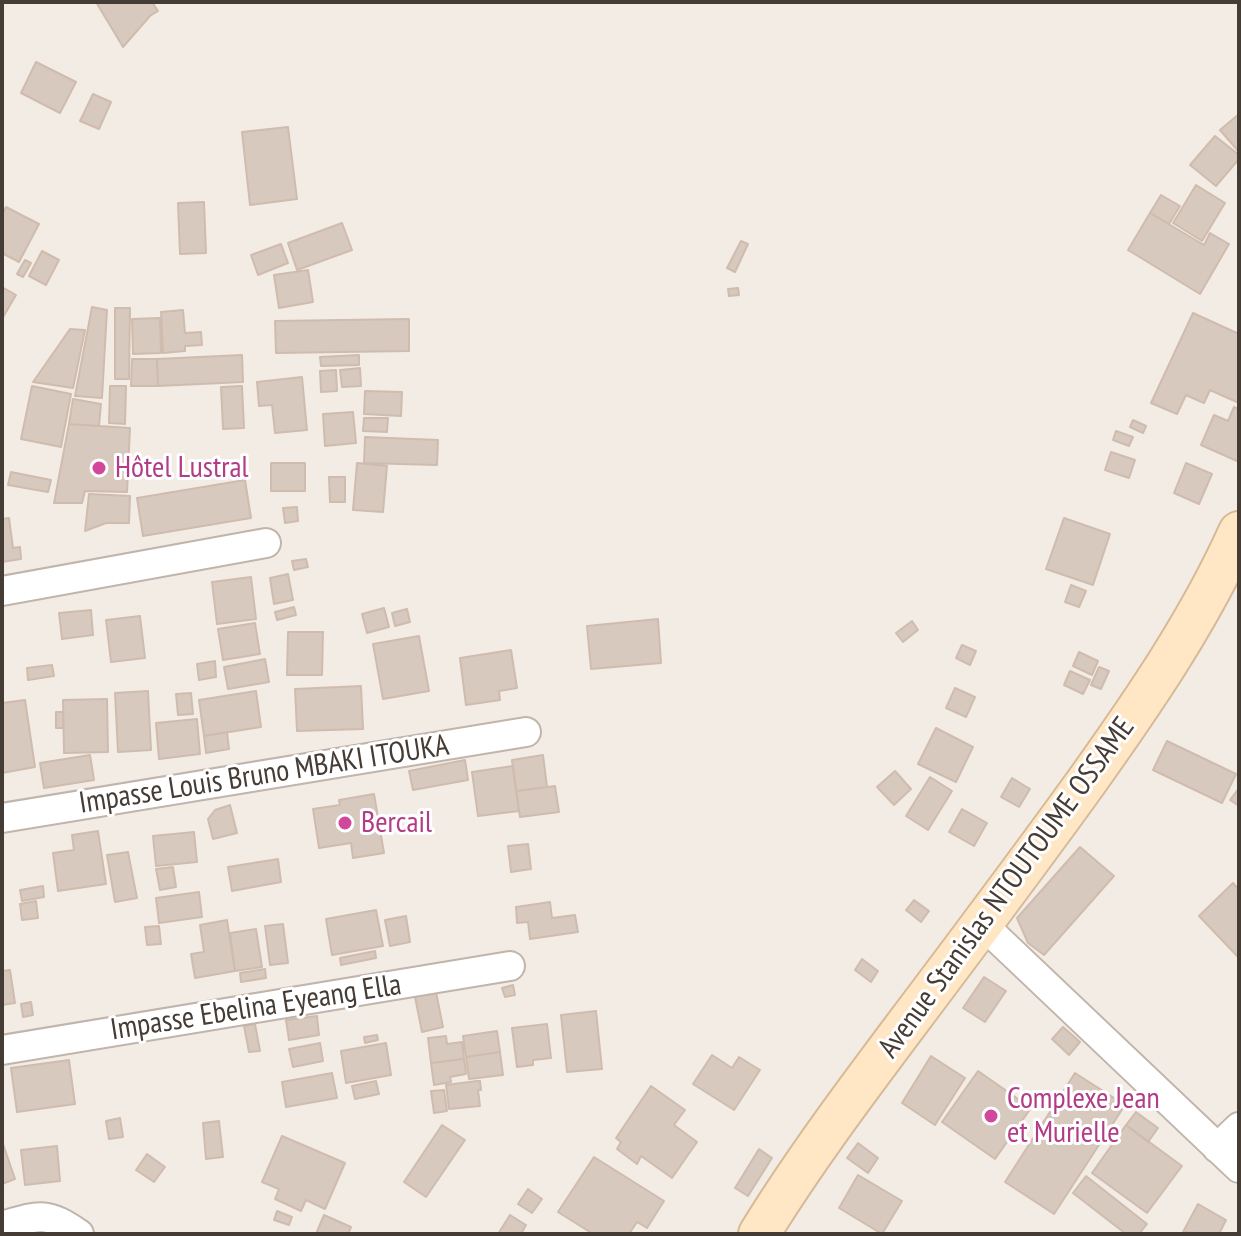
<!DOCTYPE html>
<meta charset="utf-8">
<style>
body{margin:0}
#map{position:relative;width:1241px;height:1236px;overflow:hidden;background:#f3ece5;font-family:"PT Sans Narrow",sans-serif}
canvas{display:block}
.frame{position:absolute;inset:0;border:4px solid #453c35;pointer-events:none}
</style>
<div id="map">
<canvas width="1241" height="1236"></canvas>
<div class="frame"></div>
</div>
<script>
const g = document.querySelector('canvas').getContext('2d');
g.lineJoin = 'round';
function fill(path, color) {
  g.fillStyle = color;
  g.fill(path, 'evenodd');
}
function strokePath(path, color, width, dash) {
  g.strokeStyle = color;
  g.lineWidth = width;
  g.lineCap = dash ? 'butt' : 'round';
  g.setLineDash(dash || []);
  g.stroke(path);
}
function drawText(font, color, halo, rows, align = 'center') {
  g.font = font + ' "PT Sans Narrow",sans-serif';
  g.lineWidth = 6;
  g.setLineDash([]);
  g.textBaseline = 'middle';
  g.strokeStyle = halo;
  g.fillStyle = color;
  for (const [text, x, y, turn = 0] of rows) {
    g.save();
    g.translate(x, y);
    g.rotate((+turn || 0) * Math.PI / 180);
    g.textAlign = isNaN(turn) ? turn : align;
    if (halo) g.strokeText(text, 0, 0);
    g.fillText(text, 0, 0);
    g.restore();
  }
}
const building = new Path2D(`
 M 96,2 L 152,2 L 158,11 L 150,16 L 123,47 Z
 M 36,62 L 76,82 L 60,113 L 21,93 Z
 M 93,94 L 111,102 L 99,129 L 80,121 Z
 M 1239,114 L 1239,152 L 1220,130 Z
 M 288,127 L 297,199 L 250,205 L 242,132 Z
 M 1215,136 L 1239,155 L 1239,159 L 1216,186 L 1190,165 Z
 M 1196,185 L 1225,203 L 1202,241 L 1173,223 Z
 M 1161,195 L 1180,206 L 1169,224 L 1150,213 Z
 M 204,202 L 206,253 L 180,254 L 178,203 Z
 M 6,207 L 39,224 L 19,262 L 2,253 L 2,215 Z
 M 1150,213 L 1204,245 L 1210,233 L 1229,244 L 1200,294 L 1128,250 Z
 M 342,223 L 352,250 L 297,270 L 288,243 Z
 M 741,241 L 748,244 L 735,272 L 727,268 Z
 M 281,244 L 288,263 L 258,275 L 251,255 Z
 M 42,251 L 59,260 L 46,285 L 29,276 Z
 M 25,260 L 31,263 L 23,277 L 17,274 Z
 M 308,270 L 313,302 L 279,308 L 274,275 Z
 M 2,287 L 16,295 L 2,319 Z
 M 738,288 L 739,295 L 729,296 L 728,289 Z
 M 92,307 L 107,310 L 102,398 L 75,396 Z
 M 115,308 L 130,308 L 129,379 L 115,379 Z
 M 183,310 L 185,333 L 201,332 L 202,345 L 185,346 L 185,351 L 163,353 L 161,312 Z
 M 1193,313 L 1239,334 L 1239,403 L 1210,390 L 1204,403 L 1186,395 L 1177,414 L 1151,403 Z
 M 160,318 L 161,353 L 133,354 L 132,319 Z
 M 409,319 L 409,351 L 276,353 L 275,321 Z
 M 70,329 L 85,330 L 73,388 L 33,382 Z
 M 242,355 L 243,382 L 158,386 L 157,359 Z
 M 359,355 L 359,365 L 321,366 L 320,357 Z
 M 132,359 L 157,359 L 158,386 L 131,386 Z
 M 360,368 L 361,386 L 342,387 L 340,370 Z
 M 336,370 L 337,391 L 321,392 L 320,371 Z
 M 302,377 L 307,430 L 275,433 L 272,405 L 259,406 L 257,382 Z
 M 32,386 L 71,394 L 61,447 L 21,439 Z
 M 110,386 L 126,386 L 125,424 L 109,423 Z
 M 242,386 L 244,428 L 223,429 L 221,387 Z
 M 365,391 L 402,392 L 401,416 L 364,414 Z
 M 73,399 L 101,404 L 99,426 L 69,424 Z
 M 1234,407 L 1239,409 L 1239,455 L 1237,461 L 1201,445 L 1214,415 L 1228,421 Z
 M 353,412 L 356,443 L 325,446 L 323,414 Z
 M 364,418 L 388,418 L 387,432 L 363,431 Z
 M 1133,420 L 1146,426 L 1143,433 L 1130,427 Z
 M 69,424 L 130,428 L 127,492 L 85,491 L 82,503 L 54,503 Z
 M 1116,431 L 1133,437 L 1129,446 L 1113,440 Z
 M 365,437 L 438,440 L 437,465 L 364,463 Z
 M 1111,452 L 1135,460 L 1129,478 L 1105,470 Z
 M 271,463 L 305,463 L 305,491 L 271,491 Z
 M 357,463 L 387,466 L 383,512 L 353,510 Z
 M 1186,463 L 1212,474 L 1199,504 L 1174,493 Z
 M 11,472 L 51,480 L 48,492 L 8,485 Z
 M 329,477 L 345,477 L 345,502 L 330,502 Z
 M 245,480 L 251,518 L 143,536 L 137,498 Z
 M 89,494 L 130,496 L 129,523 L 106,523 L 85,531 Z
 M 297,507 L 298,521 L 285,523 L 283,508 Z
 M 9,518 L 13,548 L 20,547 L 21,559 L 2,562 L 2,519 Z
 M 1064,518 L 1110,534 L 1093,585 L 1046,569 Z
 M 306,559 L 308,567 L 294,570 L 292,561 Z
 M 288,574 L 293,600 L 274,604 L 270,578 Z
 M 251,577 L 256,619 L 217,624 L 212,582 Z
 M 1071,585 L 1086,591 L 1079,607 L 1065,602 Z
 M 294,607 L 296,615 L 277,620 L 275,612 Z
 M 384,608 L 389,627 L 367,633 L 362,614 Z
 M 407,609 L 410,622 L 395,626 L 392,613 Z
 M 91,610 L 93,635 L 62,639 L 59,613 Z
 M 140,616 L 145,658 L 111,662 L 106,620 Z
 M 658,619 L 661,663 L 591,669 L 587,626 Z
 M 912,621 L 918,630 L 903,642 L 896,633 Z
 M 255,623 L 260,654 L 223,660 L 218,629 Z
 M 288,632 L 323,632 L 322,675 L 287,675 Z
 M 419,636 L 429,691 L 383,699 L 373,644 Z
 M 962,645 L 976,651 L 970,665 L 956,658 Z
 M 511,650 L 517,688 L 499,691 L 500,700 L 466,705 L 460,658 Z
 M 1079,652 L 1098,661 L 1092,675 L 1073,666 Z
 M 265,659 L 269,682 L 228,689 L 224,667 Z
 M 215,661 L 216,677 L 199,680 L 197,664 Z
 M 52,665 L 54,676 L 28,680 L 27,668 Z
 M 1099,667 L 1109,671 L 1101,689 L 1091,685 Z
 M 1070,671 L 1090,680 L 1083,694 L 1064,685 Z
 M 361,686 L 363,729 L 297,731 L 295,689 Z
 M 955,688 L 975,697 L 966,717 L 946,708 Z
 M 148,691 L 151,750 L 118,752 L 115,693 Z
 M 256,691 L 261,727 L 204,736 L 199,700 Z
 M 191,693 L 193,714 L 178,715 L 176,694 Z
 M 107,699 L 108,752 L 64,753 L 63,700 Z
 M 25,700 L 35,767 L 2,773 L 2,703 Z
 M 56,712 L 63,712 L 63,728 L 56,728 Z
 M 197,719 L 200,754 L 159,759 L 156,723 Z
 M 936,728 L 973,747 L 956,782 L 918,764 Z
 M 227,732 L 229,749 L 206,753 L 204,736 Z
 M 1167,741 L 1236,774 L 1222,803 L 1153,770 Z
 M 90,755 L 94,780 L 44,788 L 40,763 Z
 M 543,755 L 547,787 L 516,791 L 512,760 Z
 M 465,760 L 468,780 L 413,790 L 409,771 Z
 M 513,766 L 519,811 L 478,816 L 472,772 Z
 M 895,771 L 911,789 L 894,805 L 877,787 Z
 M 930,777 L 952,791 L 928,830 L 906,816 Z
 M 1012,778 L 1030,789 L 1019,807 L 1001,797 Z
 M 555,786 L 559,812 L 520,817 L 516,791 Z
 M 1239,788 L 1239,806 L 1230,800 Z
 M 374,794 L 384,853 L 353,858 L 351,843 L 319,848 L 313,809 L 340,805 L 339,800 Z
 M 230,805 L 237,833 L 213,839 L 208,819 L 215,810 Z
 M 962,809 L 987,823 L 974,846 L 949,832 Z
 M 98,831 L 106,884 L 58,891 L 53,853 L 74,850 L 72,835 Z
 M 194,832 L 197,862 L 156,866 L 153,836 Z
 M 528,844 L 531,869 L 511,872 L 508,846 Z
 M 1080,847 L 1114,876 L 1044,955 L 1028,943 L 1017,918 Z
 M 128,852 L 137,898 L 115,902 L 107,855 Z
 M 278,859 L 281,882 L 232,891 L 228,867 Z
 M 173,867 L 176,887 L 160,890 L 156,869 Z
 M 1233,883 L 1239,890 L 1239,958 L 1199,916 Z
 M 43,886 L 44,897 L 22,901 L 20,890 Z
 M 199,892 L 202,917 L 159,923 L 156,898 Z
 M 914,900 L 929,911 L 921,922 L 906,910 Z
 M 36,901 L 38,918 L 22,920 L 20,904 Z
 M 550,902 L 552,918 L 575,915 L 578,932 L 530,939 L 528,922 L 517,923 L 516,907 Z
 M 376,910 L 383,946 L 332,955 L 326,919 Z
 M 406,916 L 410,942 L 390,946 L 385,920 Z
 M 227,920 L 235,971 L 195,978 L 191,954 L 204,952 L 200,925 Z
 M 283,924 L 288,963 L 270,965 L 265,926 Z
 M 159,926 L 161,944 L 147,945 L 145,927 Z
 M 256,929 L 262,967 L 235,971 L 230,933 Z
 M 375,951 L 376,958 L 341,965 L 340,958 Z
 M 862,959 L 878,971 L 871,982 L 855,970 Z
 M 265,969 L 266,978 L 241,982 L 240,973 Z
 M 10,970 L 15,1003 L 2,1005 L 2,971 Z
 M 984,977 L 1006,991 L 985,1022 L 963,1008 Z
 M 513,985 L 515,995 L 505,997 L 502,988 Z
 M 436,992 L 443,1027 L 422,1032 L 415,997 Z
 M 31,1002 L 33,1015 L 23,1017 L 21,1004 Z
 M 596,1011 L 602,1069 L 567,1072 L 561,1015 Z
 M 317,1016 L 319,1035 L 289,1040 L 286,1020 Z
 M 255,1024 L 260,1051 L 249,1052 L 244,1026 Z
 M 547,1024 L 551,1058 L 533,1060 L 533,1065 L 517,1067 L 512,1028 Z
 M 1063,1027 L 1080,1042 L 1069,1055 L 1052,1039 Z
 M 497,1031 L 500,1052 L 466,1057 L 463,1036 Z
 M 377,1035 L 378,1040 L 365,1043 L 364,1037 Z
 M 446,1036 L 447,1044 L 462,1042 L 464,1059 L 431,1063 L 428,1038 Z
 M 320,1043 L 323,1061 L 293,1067 L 289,1049 Z
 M 386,1043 L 391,1075 L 346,1083 L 341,1051 Z
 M 500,1052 L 503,1075 L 469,1079 L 466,1057 Z
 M 712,1055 L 732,1068 L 739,1057 L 760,1070 L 734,1110 L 693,1084 Z
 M 931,1056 L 965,1078 L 935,1125 L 902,1103 Z
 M 464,1059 L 466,1074 L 450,1077 L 451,1082 L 434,1085 L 431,1063 Z
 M 69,1060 L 75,1104 L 17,1112 L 11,1068 Z
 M 978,1071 L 1031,1108 L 995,1159 L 942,1122 Z
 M 332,1073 L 337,1098 L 286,1107 L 282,1082 Z
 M 1075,1073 L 1125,1105 L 1054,1214 L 1005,1182 Z
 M 376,1081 L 379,1094 L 355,1099 L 352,1086 Z
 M 477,1081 L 480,1081 L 481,1090 L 478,1090 L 480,1106 L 449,1109 L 446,1085 Z
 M 651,1086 L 685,1110 L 674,1125 L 697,1142 L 672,1178 L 641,1156 L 637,1164 L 617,1149 L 621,1142 L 616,1138 Z
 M 444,1090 L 447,1111 L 434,1113 L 431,1091 Z
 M 1136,1112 L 1158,1128 L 1148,1142 L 1126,1125 Z
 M 120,1118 L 123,1137 L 109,1139 L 106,1121 Z
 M 219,1121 L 223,1157 L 206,1159 L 203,1123 Z
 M 442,1125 L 465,1140 L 426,1197 L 404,1182 Z
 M 1126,1125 L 1182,1166 L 1147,1213 L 1092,1173 Z
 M 282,1136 L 345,1163 L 325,1209 L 306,1200 L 301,1211 L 275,1199 L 279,1189 L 262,1182 Z
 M 858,1143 L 878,1158 L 868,1173 L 847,1158 Z
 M 3,1144 L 15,1179 L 2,1184 L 2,1145 Z
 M 57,1146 L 60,1181 L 25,1185 L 21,1150 Z
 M 759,1149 L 772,1158 L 748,1196 L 735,1188 Z
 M 147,1154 L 165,1167 L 154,1182 L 136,1170 Z
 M 594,1157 L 664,1201 L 647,1228 L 637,1222 L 629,1234 L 593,1234 L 558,1212 Z
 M 858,1175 L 902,1201 L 882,1234 L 839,1208 Z
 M 1086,1176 L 1147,1224 L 1139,1234 L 1126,1234 L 1073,1193 Z
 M 528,1189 L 542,1199 L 532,1213 L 518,1204 Z
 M 1198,1204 L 1226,1220 L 1219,1234 L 1183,1232 Z
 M 277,1211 L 292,1217 L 289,1225 L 274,1220 Z
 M 324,1215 L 351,1227 L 348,1234 L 316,1234 Z
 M 510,1215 L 526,1225 L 521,1234 L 498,1234 Z`);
const street = new Path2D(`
 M 2,591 L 266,543
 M 2,818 L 526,732
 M 982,924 L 1239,1168
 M 2,1050 L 510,966
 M 1217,1148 L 1239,1127
 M 2,1226 C 39,1215 46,1211 79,1234`);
const secondary = new Path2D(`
 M 759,1234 C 804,1161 855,1093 906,1025 C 967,944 1028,863 1087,781 C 1144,701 1199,621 1239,532`);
const markers = [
 [99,468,8,"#d1479c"],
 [345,823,8,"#d1479c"],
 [991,1116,8,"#d1479c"]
];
const hotelNames = [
 ["Hôtel Lustral",115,468],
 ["Bercail",361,823],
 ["Complexe Jean",1007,1099],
 ["et Murielle",1007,1133]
];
const streetNames = [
 ["Impasse Louis Bruno MBAKI ITOUKA",264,775,-9],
 ["Avenue Stanislas NTOUTOUME OSSAME",1007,888,-54],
 ["Impasse Ebelina Eyeang Ella",256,1008,-9]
];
fill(building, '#d7c9be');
strokePath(building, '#cfbcae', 2);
strokePath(street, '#c1b5ab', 32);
strokePath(secondary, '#d6ba97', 44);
strokePath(street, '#fff', 28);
strokePath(secondary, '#ffe6c4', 40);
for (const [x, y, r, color] of markers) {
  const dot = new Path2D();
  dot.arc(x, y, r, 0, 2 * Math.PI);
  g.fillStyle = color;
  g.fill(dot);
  strokePath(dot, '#fff', 3);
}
drawText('30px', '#b23c85', '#fff', hotelNames, 'left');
drawText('30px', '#453c35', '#fff', streetNames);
</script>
